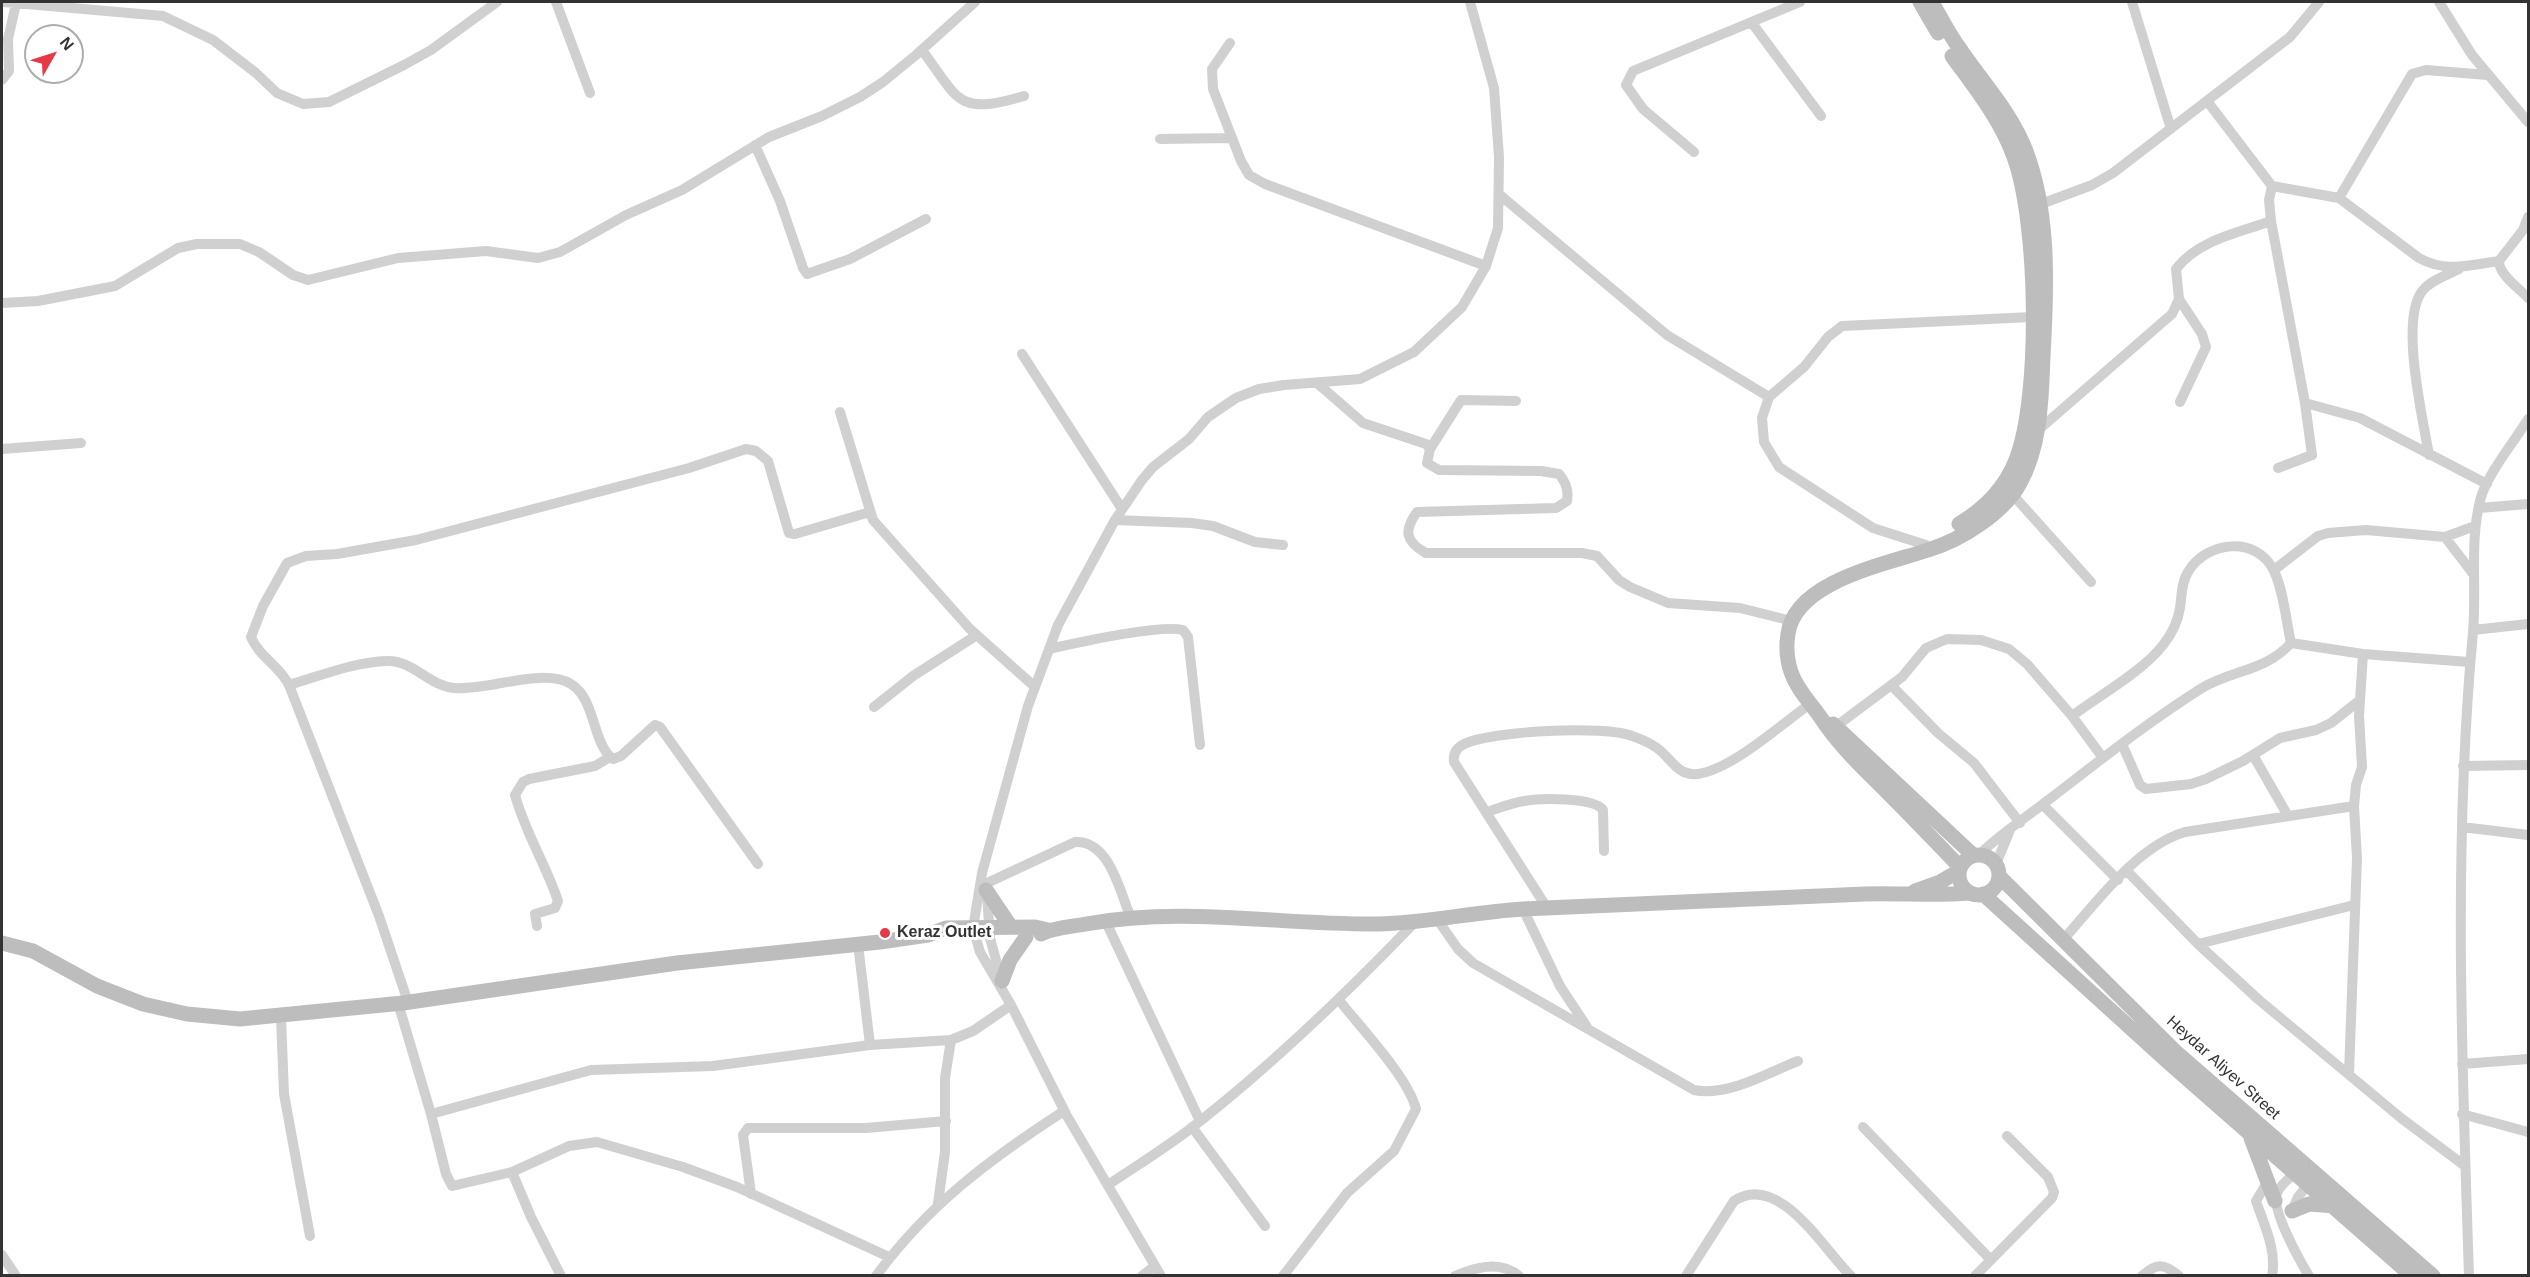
<!DOCTYPE html>
<style>
body{margin:0}
#map{position:relative;width:2530px;height:1277px;overflow:hidden;background:#fff;font-family:Arial,sans-serif}
canvas{display:block}
.frame{position:absolute;inset:0;border:3px solid #333;pointer-events:none}
.north{position:absolute;left:24px;top:24px;width:60px;height:60px;box-sizing:border-box;background:#fff;border:2px solid #adadad;border-radius:50%;rotate:51deg;font-size:16px;font-weight:700;line-height:24px;text-align:center;color:#333}
.north::after{content:'';display:block;margin:auto;width:21px;height:27px;background:#e63946;clip-path:polygon(50% 0,100% 100%,50% 72%,0 100%)}
</style>
<div id="map">
<canvas width="2530" height="1277"></canvas>
<div class="frame"></div>
<div class="north">N</div>
</div>
<script>
const g = document.querySelector('canvas').getContext('2d');
g.lineJoin = 'round';
function strokePath(path, color, width, dash) {
  g.strokeStyle = color;
  g.lineWidth = width;
  g.lineCap = dash ? 'butt' : 'round';
  g.setLineDash(dash || []);
  g.stroke(path);
}
function drawText(font, color, halo, rows, align = 'center') {
  g.font = font + ' Arial,sans-serif';
  g.lineWidth = 6;
  g.setLineDash([]);
  g.textBaseline = 'middle';
  g.strokeStyle = halo;
  g.fillStyle = color;
  for (const [text, x, y, turn = 0] of rows) {
    g.save();
    g.translate(x, y);
    g.rotate((+turn || 0) * Math.PI / 180);
    g.textAlign = isNaN(turn) ? turn : align;
    if (halo) g.strokeText(text, 0, 0);
    g.fillText(text, 0, 0);
    g.restore();
  }
}
const street = new Path2D(`
 M 4,2 L 163,16 L 213,40 L 256,73 L 277,93 L 303,104 L 329,102 L 404,65 L 431,50 L 497,2
 M 556,2 L 590,93
 M 2132,2 L 2171,129
 M 2439,2 L 2472,55 L 2528,122
 M 1752,23 L 1821,116
 M 1230,43 L 1212,69 L 1213,89 L 1241,161 L 1249,175 L 1265,184 L 1486,266
 M 922,50 C 959,100 957,116 1024,96
 M 2,80 L 9,71 L 8,39 L 16,4
 M 2207,101 L 2272,186 L 2269,200 L 2271,221 L 2305,403 L 2360,418 L 2487,484
 M 1160,139 L 1231,138
 M 755,145 L 780,201 L 803,268 L 807,274 L 850,259 L 926,219
 M 1694,152 L 1643,109 L 1626,85 L 1633,71 L 1800,2
 M 2272,186 L 2339,198 L 2419,258 C 2446,273 2470,265 2499,261
 M 1500,195 L 1667,335 L 1769,397 L 1762,418 L 1764,442 L 1779,467 L 1873,528 L 1926,545 L 1930,550
 M 2339,198 L 2412,74 L 2426,70 L 2487,75
 M 2041,204 L 2092,185 L 2113,173 L 2290,37 L 2319,2
 M 2528,217 L 2523,230 L 2499,261 C 2499,275 2519,288 2528,298
 M 2179,299 L 2202,334 L 2206,347 L 2180,402
 M 2,303 L 38,301 L 115,286 L 178,248 L 197,244 L 240,244 L 259,252 L 293,275 L 308,280 L 398,258 L 486,251 L 538,258 L 560,252 L 626,215 L 682,190 L 769,137 L 822,116 L 860,97 L 883,82 L 916,55 L 975,2
 M 1022,354 L 1122,509
 M 1317,383 L 1363,423 L 1426,444 L 1430,449 L 1427,463 L 1439,470 L 1541,471 L 1559,474 C 1566,482 1569,490 1567,501 L 1556,508 L 1417,512 C 1403,531 1406,542 1426,553 L 1582,553 L 1597,556 L 1619,580 L 1630,587 L 1668,603 L 1740,608 L 1792,621
 M 1769,397 L 1804,367 L 1828,337 L 1842,326 L 2032,317
 M 840,412 L 873,520 L 970,629 L 1035,687
 M 2036,432 L 2172,314 L 2179,299 L 2176,269 C 2198,240 2238,233 2271,221
 M 2,449 L 81,443
 M 1430,449 L 1461,400 L 1516,401
 M 2429,455 C 2423,419 2399,318 2423,290 C 2431,280 2447,275 2459,269
 M 2278,468 L 2312,455 L 2305,403
 M 2012,494 L 2091,582
 M 2479,508 L 2528,504
 M 1115,520 L 1192,523 L 1213,526 L 1255,542 L 1283,545
 M 2445,537 L 2474,575
 M 2274,570 L 2318,536 L 2328,533 L 2366,530 L 2445,537 L 2475,526
 M 2473,630 L 2528,624
 M 2291,643 L 2363,654 L 2469,662
 M 1049,649 C 1076,643 1159,624 1183,630 L 1188,637 L 1200,745
 M 289,685 C 320,676 354,662 387,661 C 413,660 429,686 454,688 C 487,691 543,667 571,684 C 596,699 592,744 613,759 L 621,756 L 655,725 L 660,727 L 758,864
 M 1891,685 L 1938,733 L 1974,763 L 2020,823
 M 874,707 L 913,676 L 977,635
 M 1831,730 L 1902,677 L 1926,648 L 1947,639 L 1981,640 L 2009,649 L 2027,664 L 2072,716
 M 2122,744 L 2140,785 L 2146,789 L 2191,784 L 2206,779 L 2243,761 L 2280,738 L 2316,730 L 2331,723 L 2360,700
 M 2253,755 L 2288,816
 M 2103,758 L 2072,716 C 2100,695 2142,672 2163,645 C 2171,635 2178,621 2180,608 C 2182,596 2181,583 2188,572 C 2206,541 2257,535 2274,571 C 2284,592 2286,621 2291,643
 M 2463,766 L 2528,765
 M 2043,805 L 2118,880
 M 1487,812 C 1499,808 1511,803 1524,801 C 1540,798 1594,797 1603,810 L 1604,851
 M 2462,827 L 2528,835
 M 1979,855 C 2000,834 2024,819 2047,801 C 2098,762 2148,722 2202,688 C 2232,670 2266,671 2291,643
 M 1996,864 L 2010,830
 M 2127,871 L 2198,944 L 2259,1000 L 2401,1118 L 2465,1166
 M 985,884 L 1075,842 C 1110,840 1120,893 1131,918
 M 987,894 L 990,938 L 1002,982
 M 1547,908 L 1454,762 C 1453,754 1456,748 1464,744 C 1490,731 1605,725 1632,736 C 1641,739 1650,743 1657,748 C 1671,758 1678,777 1698,774 C 1734,768 1780,725 1810,704
 M 1523,909 L 1560,986 L 1587,1027
 M 1437,919 L 1458,949 L 1473,963 L 1694,1090 C 1727,1097 1767,1073 1798,1061
 M 1105,920 L 1200,1121
 M 537,926 L 535,914 L 555,908 L 558,901 C 546,865 525,832 515,795 L 523,782 L 529,779 L 595,766 L 610,757
 M 2063,940 C 2096,903 2137,846 2185,832 L 2354,806 L 2356,785 L 2362,767 L 2359,716 L 2363,654
 M 858,944 L 870,1045
 M 2198,944 L 2354,905
 M 408,1002 L 379,916 L 289,685 C 280,666 259,657 251,637 L 263,606 L 287,563 L 306,556 L 337,554 L 416,540 L 689,468 L 746,449 L 756,451 L 768,461 L 789,533 L 795,534 L 870,512
 M 398,1003 L 431,1114 L 446,1174 L 452,1186 L 512,1172 L 569,1146 L 597,1142 L 683,1167 L 737,1187 L 889,1257
 M 281,1017 L 284,1094 L 310,1236
 M 2462,1064 L 2528,1059
 M 2349,1073 L 2357,858 L 2354,806
 M 431,1114 L 591,1070 L 713,1066 L 870,1045 L 951,1040 L 973,1031 L 1011,1005
 M 2462,1114 L 2528,1132
 M 1192,1127 L 1265,1226
 M 1863,1127 L 1991,1260
 M 512,1172 L 531,1217 L 561,1276
 M 2295,1172 C 2290,1178 2280,1185 2277,1193 C 2270,1208 2300,1261 2309,1276
 M 2268,1181 L 2256,1201 C 2264,1225 2277,1250 2272,1276
 M 1108,1185 C 1136,1166 1167,1147 1194,1126 C 1273,1064 1345,995 1415,922
 M 751,1194 L 743,1135 L 748,1128 L 866,1128 L 946,1121
 M 938,1203 L 945,1152 L 945,1078 L 951,1040
 M 2291,1213 L 2298,1197 L 2309,1183
 M 2,1255 L 16,1276
 M 876,1276 C 929,1204 990,1159 1064,1111
 M 1142,1276 L 1155,1266
 M 1161,1276 L 1067,1116 L 1011,1005 L 980,952 L 973,928 L 982,873 L 1028,706 L 1058,625 L 1115,520 L 1142,480 L 1153,467 L 1189,439 L 1208,417 L 1236,398 L 1259,389 L 1284,385 L 1360,379 L 1414,352 L 1462,307 L 1486,266 L 1498,228 L 1499,157 L 1494,88 L 1470,2
 M 1283,1276 L 1347,1193 L 1394,1151 L 1416,1109 C 1408,1077 1360,1027 1339,1000
 M 1455,1276 C 1475,1267 1501,1260 1519,1276
 M 1686,1276 L 1734,1201 C 1779,1171 1823,1249 1851,1276
 M 1975,1276 L 2052,1198 L 2054,1192 L 2048,1177 L 2007,1136
 M 2142,1276 C 2156,1263 2164,1263 2179,1276
 M 2469,1276 C 2462,1061 2453,846 2473,632 C 2477,587 2469,540 2481,497 C 2489,472 2514,442 2528,419`);
const secondary = new Path2D(`
 M 1920,2 L 1938,33
 M 1932,2 C 1941,18 1949,34 1960,49 C 1983,83 2011,112 2026,151 C 2048,210 2047,275 2044,337 C 2041,384 2044,440 2020,483 C 2004,513 1961,540 1928,550 C 1887,564 1795,581 1788,634 C 1786,646 1787,660 1791,672 C 1797,690 1811,703 1821,718 C 1838,744 1861,766 1883,788 C 1909,814 1935,841 1960,867
 M 1952,56 C 1975,88 2001,120 2014,157 C 2038,222 2041,396 2016,460 C 2005,488 1984,509 1959,524
 M 1833,724 L 1973,855
 M1959 875a20 20 0 1 1 40 0a20 20 0 1 1-40 0Z
 M 1999,876 L 2177,1053 L 2433,1276
 M 986,890 L 1011,927
 M 1915,891 L 1940,882 L 1959,871
 M 1983,894 L 2168,1062 L 2412,1276
 M 1041,934 C 1055,927 1071,927 1086,924 C 1183,906 1280,925 1378,924 C 1427,923 1474,912 1523,909 L 1865,894 C 1900,893 1935,896 1970,893
 M 2,943 L 33,951 L 97,986 L 143,1004 L 187,1014 L 240,1019 L 403,1003 L 677,963 L 880,942 L 928,935 L 946,928 L 1035,927 L 1048,930
 M 1002,981 L 1010,960 L 1026,937
 M 2251,1138 L 2275,1201
 M 2292,1211 L 2309,1204 L 2335,1206`);
const markers = [
 [885,933,6,"#e63946"]
];
const poiNames = [
 ["Keraz Outlet",897,933]
];
const streetNames = [
 ["Heydar Aliyev Street",2223,1068,42]
];
strokePath(street, '#d0d0d0', 10);
strokePath(secondary, '#bdbdbd', 15);
for (const [x, y, r, color] of markers) {
  const dot = new Path2D();
  dot.arc(x, y, r, 0, 2 * Math.PI);
  g.fillStyle = color;
  g.fill(dot);
  strokePath(dot, '#fff', 2);
}
drawText('bold 16px', '#333', '#fff', poiNames, 'left');
drawText('16px', '#333', '#fff', streetNames);
</script>
